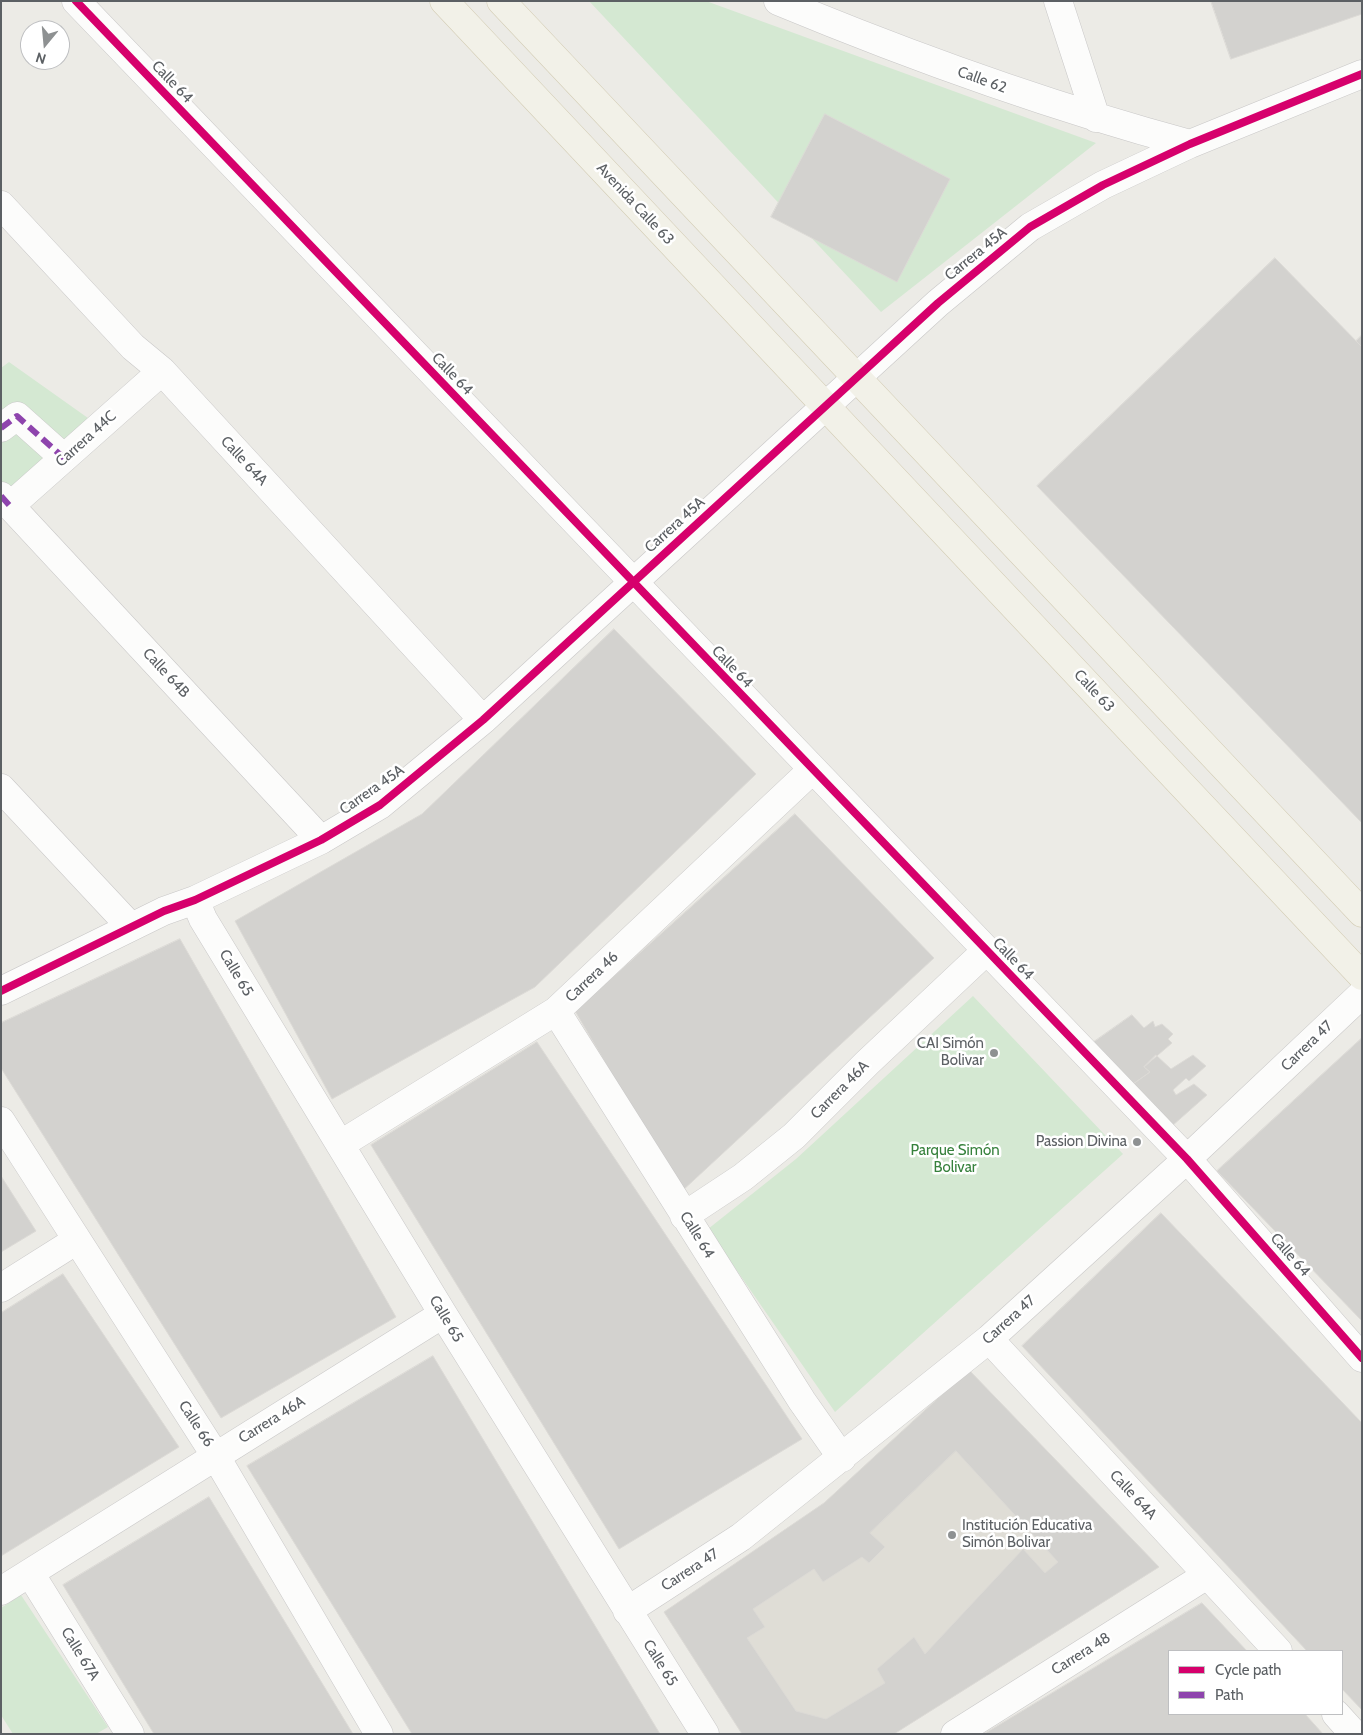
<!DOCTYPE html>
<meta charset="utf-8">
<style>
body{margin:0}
#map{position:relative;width:1363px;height:1735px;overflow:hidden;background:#ecebe6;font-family:Cabin,sans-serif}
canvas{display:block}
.frame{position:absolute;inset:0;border:2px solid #5c6064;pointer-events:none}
.legend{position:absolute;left:1168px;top:1650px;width:175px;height:65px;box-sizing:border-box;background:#fff;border:1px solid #bebfc1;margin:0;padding:6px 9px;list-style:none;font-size:15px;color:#5c6064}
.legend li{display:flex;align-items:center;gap:10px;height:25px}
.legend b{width:25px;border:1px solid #bebfc1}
.north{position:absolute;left:20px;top:20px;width:50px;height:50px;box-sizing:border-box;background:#fff;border:1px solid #bebfc1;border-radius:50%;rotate:197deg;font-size:14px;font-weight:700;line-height:20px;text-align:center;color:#5c6064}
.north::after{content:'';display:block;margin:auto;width:18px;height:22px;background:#8e9192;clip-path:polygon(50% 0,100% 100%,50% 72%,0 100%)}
</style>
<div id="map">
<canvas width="1363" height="1735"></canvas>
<div class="frame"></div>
<ul class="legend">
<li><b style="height:6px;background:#d6006c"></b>Cycle path</li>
<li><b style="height:6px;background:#8e44ad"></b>Path</li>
</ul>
<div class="north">N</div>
</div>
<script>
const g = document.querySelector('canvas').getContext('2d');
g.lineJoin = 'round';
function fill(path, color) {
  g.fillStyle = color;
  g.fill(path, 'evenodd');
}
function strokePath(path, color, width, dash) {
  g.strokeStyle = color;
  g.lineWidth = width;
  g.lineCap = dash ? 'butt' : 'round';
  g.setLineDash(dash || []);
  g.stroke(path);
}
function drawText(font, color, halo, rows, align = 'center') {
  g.font = font + ' Cabin,sans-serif';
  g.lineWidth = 5;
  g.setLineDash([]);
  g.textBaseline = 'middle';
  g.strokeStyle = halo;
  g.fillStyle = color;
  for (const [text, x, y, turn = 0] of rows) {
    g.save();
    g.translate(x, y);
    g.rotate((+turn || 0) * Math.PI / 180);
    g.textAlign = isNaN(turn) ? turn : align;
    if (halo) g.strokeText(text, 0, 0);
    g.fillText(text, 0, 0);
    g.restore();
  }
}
const education = new Path2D(`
 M 969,1370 L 1159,1567 L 894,1734 L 742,1734 L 664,1612 L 824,1503 Z`);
const green = new Path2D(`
 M 589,1 L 706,1 L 1096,143 L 881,312 Z
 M 9,362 L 95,423 L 1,497 L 1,368 Z
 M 973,996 L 1123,1154 L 835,1412 L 708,1229 L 796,1159 Z
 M 21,1595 L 108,1727 L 96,1734 L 13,1734 L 1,1715 L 1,1608 Z`);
const building = new Path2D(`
 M 1211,1 L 1362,1 L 1362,14 L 1231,59 Z
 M 825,114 L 950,179 L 897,282 L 771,217 Z
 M 1275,258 L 1362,347 L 1362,823 L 1037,486 Z
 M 1362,335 L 1362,347 L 1356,341 Z
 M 614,629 L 756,774 L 535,987 L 332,1099 L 235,921 L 422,814 Z
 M 795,814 L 934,958 L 681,1192 L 575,1011 Z
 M 180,939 L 396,1317 L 221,1418 L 1,1068 L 1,1023 Z
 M 1132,1015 L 1144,1028 L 1153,1021 L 1155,1027 L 1162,1024 L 1173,1034 L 1168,1039 L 1172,1043 L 1144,1067 L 1150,1072 L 1133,1084 L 1091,1044 Z
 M 1362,1038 L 1362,1321 L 1217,1171 Z
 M 537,1042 L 802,1439 L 619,1549 L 371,1145 Z
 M 1156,1055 L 1171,1069 L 1193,1055 L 1206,1066 L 1189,1081 L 1186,1078 L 1173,1090 L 1176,1095 L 1194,1084 L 1207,1095 L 1172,1126 L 1133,1084 L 1150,1072 L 1144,1067 Z
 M 1,1176 L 36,1231 L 1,1252 Z
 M 1161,1213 L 1362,1423 L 1362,1710 L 1342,1689 L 1342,1651 L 1307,1651 L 1022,1346 Z
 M 63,1274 L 179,1447 L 1,1556 L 1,1313 Z
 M 433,1356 L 660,1734 L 412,1734 L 247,1466 Z
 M 969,1370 L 1159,1567 L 894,1734 L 742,1734 L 664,1612 L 824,1503 ZM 956,1451 L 1058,1562 L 1045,1573 L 1023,1549 L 925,1654 L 914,1637 L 877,1669 L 885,1683 L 826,1719 L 796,1711 L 747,1638 L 765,1627 L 753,1609 L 814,1569 L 823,1582 L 862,1557 L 869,1563 L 885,1547 L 870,1533 Z
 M 209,1497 L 353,1734 L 154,1734 L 63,1585 Z
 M 1202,1603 L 1247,1651 L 1169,1651 L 1169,1714 L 1305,1714 L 1323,1734 L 984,1734 Z`);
const minor = new Path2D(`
 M 76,1 L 1187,1159 L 1362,1358
 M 778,1 C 913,57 1049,106 1190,144
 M 1058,1 L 1096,118
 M 1,205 L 133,347 L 162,371 L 483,720
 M 1,428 L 17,416 L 64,458
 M 1,496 L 321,840
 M 10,506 L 162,371
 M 1,788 L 131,927
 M 195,900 L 203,919 L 443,1314 L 705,1734
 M 1,991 L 164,911 L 195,900 L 321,840 L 380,805 L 483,720 L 938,303 L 1030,227 L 1103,185 L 1190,144 L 1362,74
 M 556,1011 L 802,1401 L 842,1458
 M 1,1121 L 215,1455 L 379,1734
 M 341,1144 L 556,1011 L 812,770
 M 684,1216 L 743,1177 L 794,1136 L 867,1063 L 986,951
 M 1,1288 L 77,1240
 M 989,1339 L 1278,1651
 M 30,1573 L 130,1734
 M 1,1591 L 443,1314
 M 627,1611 L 741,1537 L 989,1339 L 1187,1159 L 1362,994
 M 1336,1714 L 1354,1734
 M 955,1734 L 1207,1575`);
const major = new Path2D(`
 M 444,1 L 1362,976
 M 501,1 L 1362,913`);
const quiet = new Path2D(`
 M 1,428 L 17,416 L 64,458
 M 1,496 L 10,506`);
const cycleway = new Path2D(`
 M 76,1 L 1187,1159 L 1362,1358
 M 1,991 L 164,911 L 195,900 L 321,840 L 380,805 L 483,720 L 938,303 L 1030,227 L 1103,185 L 1190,144 L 1362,74`);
const markers = [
 [994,1053,5,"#8e9192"],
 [1137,1142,5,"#8e9192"],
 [952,1535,5,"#8e9192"]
];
const streetNames = [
 ["Calle 62",982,80,20],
 ["Calle 64",172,82,46],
 ["Avenida Calle 63",635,204,47],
 ["Carrera 45A",976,254,-39],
 ["Calle 64",452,374,46],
 ["Carrera 44C",86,439,-42],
 ["Calle 64A",244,461,47],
 ["Carrera 45A",675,525,-42],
 ["Calle 64",732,667,46],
 ["Calle 64B",166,673,47],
 ["Calle 63",1094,691,47],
 ["Carrera 45A",372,790,-35],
 ["Calle 64",1013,959,46],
 ["Calle 65",236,973,59],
 ["Carrera 46",592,977,-43],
 ["Carrera 47",1307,1046,-44],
 ["Carrera 46A",840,1090,-45],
 ["Calle 64",697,1235,58],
 ["Calle 64",1290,1255,49],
 ["Calle 65",446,1319,59],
 ["Carrera 47",1009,1320,-42],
 ["Carrera 46A",272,1420,-32],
 ["Calle 66",196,1424,57],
 ["Calle 64A",1133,1495,47],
 ["Carrera 47",690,1570,-33],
 ["Calle 67A",80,1654,58],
 ["Carrera 48",1081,1654,-32],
 ["Calle 65",660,1663,58]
];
const poiNames = [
 ["CAI Simón",984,1044],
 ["Bolivar",984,1061],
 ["Passion Divina",1127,1142],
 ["Institución Educativa",962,1526,"left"],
 ["Simón Bolivar",962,1543,"left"]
];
const parkNames = [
 ["Parque Simón",955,1151],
 ["Bolivar",955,1168]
];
fill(education, '#dfddd6');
fill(green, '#d4e8d2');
fill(building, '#d3d2cf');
strokePath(building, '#dcdad6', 1);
strokePath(minor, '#c8c7c7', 29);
strokePath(major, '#d3ccb4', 29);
strokePath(minor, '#fcfcfb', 28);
strokePath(major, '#f2f1e8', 28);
strokePath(quiet, '#8e44ad', 6, [12, 6]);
strokePath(cycleway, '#d6006c', 8);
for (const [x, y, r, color] of markers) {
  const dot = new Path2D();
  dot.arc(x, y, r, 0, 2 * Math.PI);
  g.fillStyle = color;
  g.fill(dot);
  strokePath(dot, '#fff', 2);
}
drawText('15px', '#5c6064', '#fff', streetNames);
drawText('15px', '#5c6064', '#fff', poiNames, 'right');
drawText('15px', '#36813c', '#fff', parkNames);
</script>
